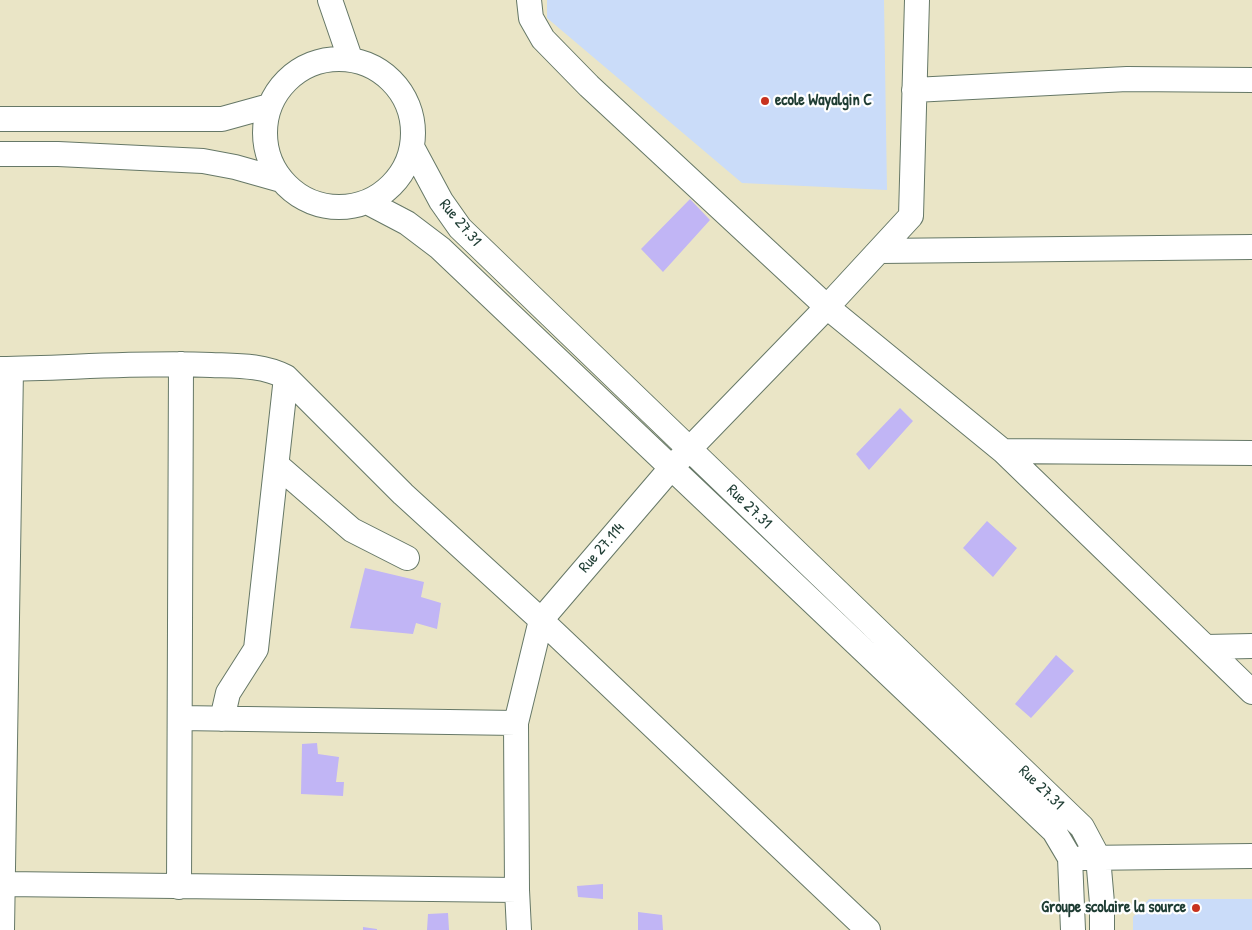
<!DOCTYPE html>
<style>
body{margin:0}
canvas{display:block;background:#eae5c6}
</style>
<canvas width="1252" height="930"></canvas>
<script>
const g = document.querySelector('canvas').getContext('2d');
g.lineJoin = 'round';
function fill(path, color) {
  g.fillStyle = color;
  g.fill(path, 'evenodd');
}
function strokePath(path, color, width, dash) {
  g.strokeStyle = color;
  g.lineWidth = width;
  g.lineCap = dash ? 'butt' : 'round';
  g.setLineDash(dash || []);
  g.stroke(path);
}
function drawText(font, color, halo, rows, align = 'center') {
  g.font = font + ' "Patrick Hand",sans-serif';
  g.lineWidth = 4.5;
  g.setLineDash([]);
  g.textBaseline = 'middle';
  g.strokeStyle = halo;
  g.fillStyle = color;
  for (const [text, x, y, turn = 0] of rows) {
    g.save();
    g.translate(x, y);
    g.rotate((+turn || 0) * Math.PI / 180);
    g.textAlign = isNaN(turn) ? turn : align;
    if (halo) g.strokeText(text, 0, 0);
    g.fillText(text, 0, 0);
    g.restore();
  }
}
const built = new Path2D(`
 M 547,0 L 884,0 L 887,190 L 742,183 L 547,18 Z
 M 1149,899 L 1252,899 L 1252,930 L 1133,930 L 1133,917 Z`);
const building = new Path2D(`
 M 690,199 L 710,220 L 663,272 L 641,249 Z
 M 900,408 L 913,421 L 869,470 L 856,454 Z
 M 987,521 L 1017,548 L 993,577 L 963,548 Z
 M 365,568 L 424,582 L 421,597 L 441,603 L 437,629 L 416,623 L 413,634 L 350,628 Z
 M 1056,655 L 1074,671 L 1031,718 L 1015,704 Z
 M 317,743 L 318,754 L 339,757 L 336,782 L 344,782 L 343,796 L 301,794 L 302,744 Z
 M 603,884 L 603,899 L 578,897 L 577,886 Z
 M 638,912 L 662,915 L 663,930 L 638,930 Z
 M 448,913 L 449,930 L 427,930 L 428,914 Z
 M 363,927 L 377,929 L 377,930 L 363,930 Z`);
const minor = new Path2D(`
 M 330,0 L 350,58
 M 529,0 L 531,18 L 543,39 L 589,86 L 827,307 L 1003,451 L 1252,692
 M265 133a74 74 0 1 1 148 0a74 74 0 1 1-148 0Z
 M 914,90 L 1127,79 L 1252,80
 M 0,119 L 222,119 L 269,106
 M 412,147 L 441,201 L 460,228 L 1082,827 L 1098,857 L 1102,903 L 1102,930
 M 0,154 L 58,154 L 203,161 L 235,167 L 281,180
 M 367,202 L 407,223 L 440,248 L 1054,831 L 1070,858 L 1073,930
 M 880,251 L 1252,247
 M 0,369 C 70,368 141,362 211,365 C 238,366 262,365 286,377 L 403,494 L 541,620 L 868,930
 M 1003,451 L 1252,453
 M 277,465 L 352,530 L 407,558
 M 1206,647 L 1252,646
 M 180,718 L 516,723
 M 222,719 L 228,693 L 256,649 L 286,377
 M 1082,858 L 1252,856
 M 4,884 L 517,890
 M 179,887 L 181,364
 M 2,930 L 11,369
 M 519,930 L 517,890 L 516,723 L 541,620 L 672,467 L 827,307 L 911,216 L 917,0`);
const markers = [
 [765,101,5,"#c8321e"],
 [1196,908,5,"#c8321e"]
];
const poiNames = [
 ["ecole Wayalgin C",775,101],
 ["Groupe scolaire la source",1186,908,"right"]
];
const streetNames = [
 ["Rue 27.31",460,223,50],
 ["Rue 27.31",749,507,44],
 ["Rue 27.114",602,548,-49],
 ["Rue 27.31",1041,788,44]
];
fill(built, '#cadcf9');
fill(building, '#c1b5f5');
strokePath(minor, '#667867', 26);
strokePath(minor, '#fff', 24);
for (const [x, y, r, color] of markers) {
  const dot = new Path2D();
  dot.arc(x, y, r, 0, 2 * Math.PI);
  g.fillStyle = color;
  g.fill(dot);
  strokePath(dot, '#fff', 2);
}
drawText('bold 16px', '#1f3d34', '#fff', poiNames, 'left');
drawText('16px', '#1f3d34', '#fff', streetNames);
</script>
